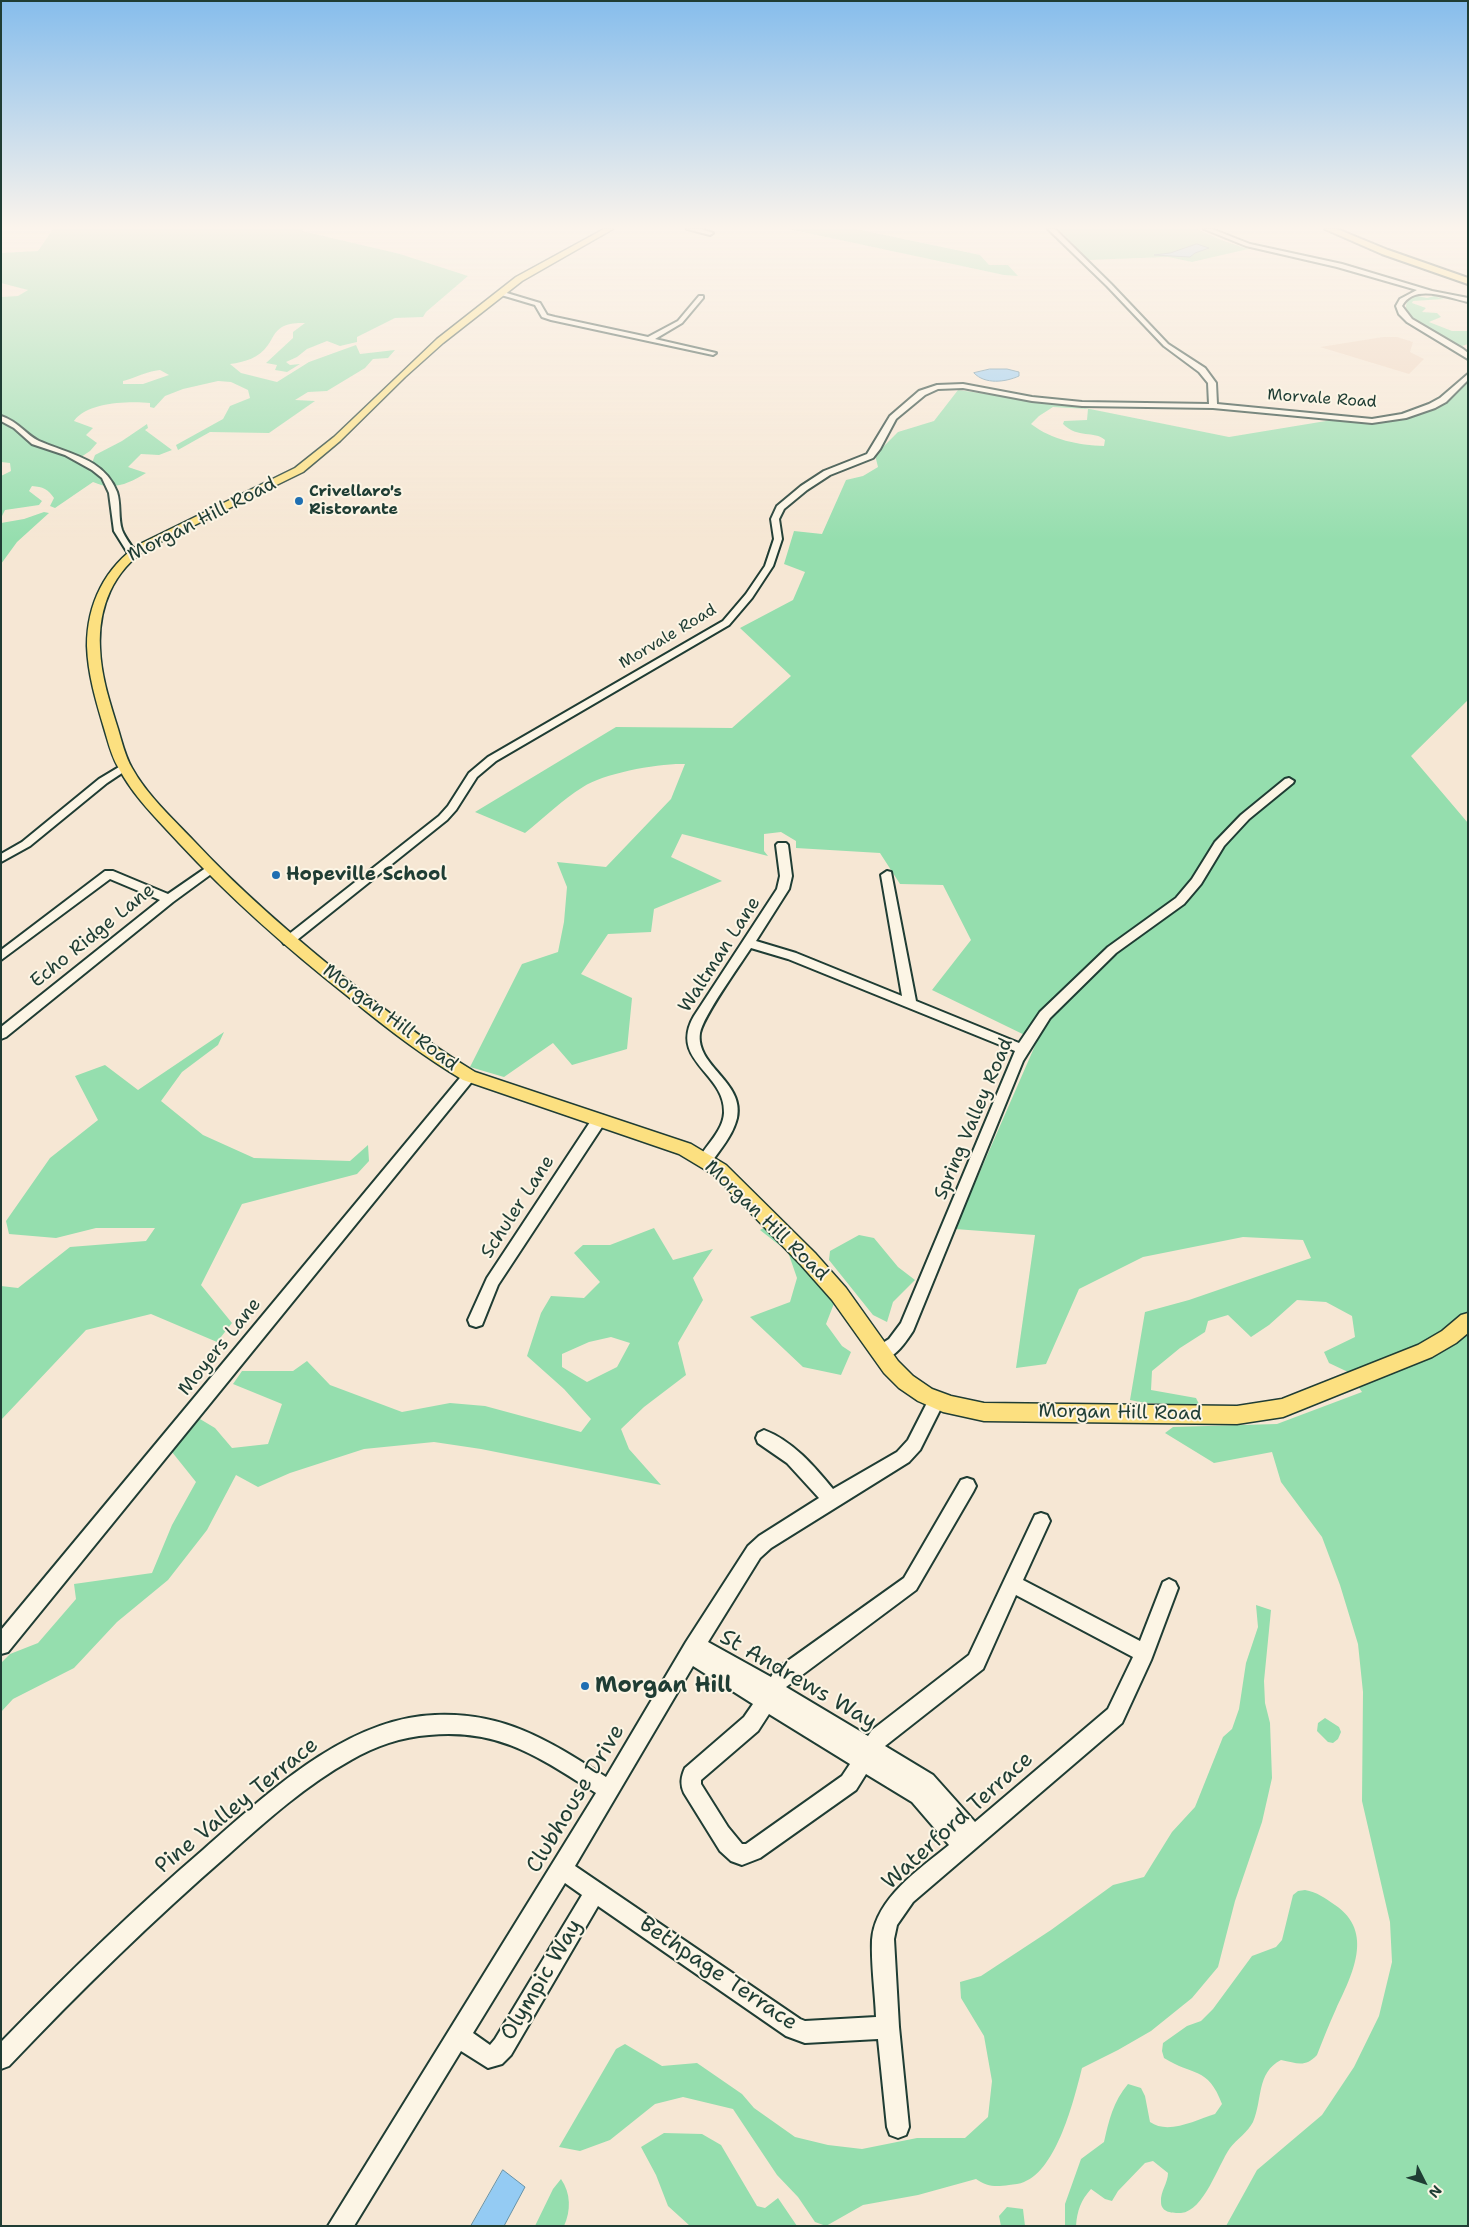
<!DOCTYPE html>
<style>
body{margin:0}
#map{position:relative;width:1469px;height:2227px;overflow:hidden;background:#f6e7d4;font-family:"Shantell Sans",sans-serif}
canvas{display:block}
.frame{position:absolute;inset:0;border:2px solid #1f3d34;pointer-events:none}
.north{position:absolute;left:1399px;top:2157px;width:50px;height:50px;-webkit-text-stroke:4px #fcf5e5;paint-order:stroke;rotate:131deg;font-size:14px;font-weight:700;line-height:20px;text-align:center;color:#1f3d34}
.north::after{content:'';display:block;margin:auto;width:18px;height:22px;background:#1f3d34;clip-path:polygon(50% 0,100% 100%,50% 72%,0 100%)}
</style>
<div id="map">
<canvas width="1469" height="2227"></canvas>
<div class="frame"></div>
<div class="north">N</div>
</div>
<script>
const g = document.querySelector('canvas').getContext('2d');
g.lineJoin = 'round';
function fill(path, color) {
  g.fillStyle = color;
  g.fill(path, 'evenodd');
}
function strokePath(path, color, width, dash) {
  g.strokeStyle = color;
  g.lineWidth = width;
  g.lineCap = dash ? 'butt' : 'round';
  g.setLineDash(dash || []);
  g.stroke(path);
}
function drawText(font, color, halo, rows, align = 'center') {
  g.font = font + ' "Shantell Sans",sans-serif';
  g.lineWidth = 4;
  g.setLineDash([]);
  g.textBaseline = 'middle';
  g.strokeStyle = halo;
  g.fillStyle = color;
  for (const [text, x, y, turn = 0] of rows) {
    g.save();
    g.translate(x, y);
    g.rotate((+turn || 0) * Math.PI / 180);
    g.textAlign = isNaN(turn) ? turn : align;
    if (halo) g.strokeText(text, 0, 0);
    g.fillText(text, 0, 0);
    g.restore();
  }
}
const built = new Path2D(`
 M 1383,337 L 1397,337 L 1413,342 L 1410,352 L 1424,359 L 1409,374 L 1320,347 Z`);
const green = new Path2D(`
 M 53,229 L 303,229 L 302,231 L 400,254 L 468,276 L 426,312 L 423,317 L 395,318 L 357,337 L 357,342 L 340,346 L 327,341 L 307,349 L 297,357 L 286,362 L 290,365 L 300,364 L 287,372 L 275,370 L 277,365 L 266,363 L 293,338 L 293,332 L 305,323 C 297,323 289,323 282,327 C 274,332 273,338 268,345 C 259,358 245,362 230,364 L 241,373 L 277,382 L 309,362 L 356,345 L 360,354 L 395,350 L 388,358 L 373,359 L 365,368 L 327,391 L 308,392 L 295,400 L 315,401 L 269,433 L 210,432 L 178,450 L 176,445 L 223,419 L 230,406 L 250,398 L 248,390 L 231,382 L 218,381 L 183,389 L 165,396 L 154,408 L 150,407 L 150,403 C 129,401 87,402 74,421 L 93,428 L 86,435 L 97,443 L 90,451 L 75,461 L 79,463 L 92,463 L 95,455 L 122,441 L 147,424 L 148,428 L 145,430 L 172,450 L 159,455 L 141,454 L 128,467 L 146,473 C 128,484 113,491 93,482 L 55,508 L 50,506 L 54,498 C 48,489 43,487 32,486 L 29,491 L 42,501 L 39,505 L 5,510 L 1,518 L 1,476 L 11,471 L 10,463 L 1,462 L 1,297 L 18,296 L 28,290 L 1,283 L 1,253 L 38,251 ZM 160,370 L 169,375 L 143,384 L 123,384 L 123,381 C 135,378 147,371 160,370 Z
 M 789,229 L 856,229 L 980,255 L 989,265 L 1008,265 L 1018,276 L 1004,275 Z
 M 1059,229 L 1197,229 L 1221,240 L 1248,249 L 1192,262 L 1168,257 L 1088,260 Z
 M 1413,295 L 1427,298 L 1434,296 L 1444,299 L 1413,301 L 1412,303 L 1426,308 L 1422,312 L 1437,313 L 1441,317 L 1429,322 L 1452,331 L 1468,331 L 1468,344 L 1462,346 C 1442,336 1419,329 1405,311 L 1407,301 Z
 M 1468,381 L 1468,700 L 1411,756 L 1468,823 L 1468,2226 L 1226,2226 L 1257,2170 L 1322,2115 L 1354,2067 L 1379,2016 L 1392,1962 L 1390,1922 L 1362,1801 L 1363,1692 L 1358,1644 L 1340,1585 L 1322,1537 L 1281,1482 L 1272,1452 L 1214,1463 L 1165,1433 L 1173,1427 L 1277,1424 L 1362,1392 L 1348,1372 L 1329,1363 L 1324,1352 L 1355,1337 L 1352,1316 L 1326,1302 L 1297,1300 L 1269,1325 L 1251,1337 L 1228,1315 L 1208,1321 L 1205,1332 L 1180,1348 L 1152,1371 L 1151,1390 L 1196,1398 L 1200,1406 L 1145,1403 L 1130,1400 L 1145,1312 L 1189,1300 L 1311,1258 L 1303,1240 L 1243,1237 L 1143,1257 L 1079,1289 L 1046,1364 L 1016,1368 L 1035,1235 L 955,1229 L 1037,1041 L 932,990 L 971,940 L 943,885 L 900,884 L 880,853 L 796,848 L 796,841 L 781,832 L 764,834 L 764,851 L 768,856 L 682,834 L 671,857 L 722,881 L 654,909 L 651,932 L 608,934 L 581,974 L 632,998 L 627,1049 L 572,1065 L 553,1043 L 504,1077 L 470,1067 L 522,964 L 558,952 L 564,922 L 567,887 L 557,862 L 606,867 L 671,799 L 685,764 C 659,763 604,773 583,787 C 562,800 544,818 525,833 L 475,812 L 616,727 L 732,728 L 791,676 L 740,628 L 793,600 L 805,572 L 784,564 L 794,531 L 822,534 L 846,480 L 863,476 L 878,467 L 875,455 L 898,432 L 934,421 L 958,390 L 1080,407 L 1229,437 L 1326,421 L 1416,415 L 1447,400 ZM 1053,407 L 1088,409 L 1087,420 L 1064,421 L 1063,424 C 1078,439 1094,430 1105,440 L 1104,446 C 1078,445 1052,440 1031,424 L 1039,416 Z
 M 44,512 L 49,513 L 17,542 L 1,564 L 1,523 L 24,519 Z
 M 224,1032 L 218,1045 L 182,1072 L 161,1101 L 203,1135 L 254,1158 L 350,1161 L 368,1145 L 369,1161 L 357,1174 L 242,1204 L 201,1285 L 232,1323 L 217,1342 L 151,1314 L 86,1330 L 1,1420 L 1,1286 L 18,1288 L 70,1247 L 146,1241 L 155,1228 L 96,1228 L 56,1238 L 9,1234 L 6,1221 L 50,1158 L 98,1120 L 75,1076 L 105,1065 L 138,1090 Z
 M 767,1226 L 835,1301 L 826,1324 L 842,1346 L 851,1352 L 841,1375 L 803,1367 L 750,1317 L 790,1302 L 797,1278 L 788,1252 L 760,1230 Z
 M 654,1228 L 673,1260 L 713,1249 L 693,1278 L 703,1300 L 678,1343 L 686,1375 L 644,1407 L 621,1429 L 629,1449 L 661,1485 L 481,1449 L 434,1442 L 364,1449 L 290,1473 L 258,1487 L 236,1475 L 207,1530 L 168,1580 L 117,1622 L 74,1668 L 13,1699 L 1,1712 L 1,1663 L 10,1654 L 38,1643 L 76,1599 L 74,1584 L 152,1573 L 172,1525 L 196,1482 L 172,1452 L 200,1419 L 215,1428 L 232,1448 L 268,1444 L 282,1404 L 233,1384 L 242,1371 L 293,1371 L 307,1361 L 330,1385 L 402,1412 L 450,1403 L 485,1406 L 581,1432 L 591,1419 L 564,1389 L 527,1356 L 541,1313 L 551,1296 L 584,1298 L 600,1282 L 574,1253 L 583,1245 L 610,1245 ZM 611,1337 L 630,1343 L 617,1367 L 587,1382 L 562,1367 L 562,1354 L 589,1342 Z
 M 859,1235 L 874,1238 L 898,1267 L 915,1280 L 893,1302 L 887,1322 L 873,1315 L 829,1260 L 830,1251 Z
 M 1256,1605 L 1271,1610 L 1264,1681 L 1265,1703 L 1270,1723 L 1272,1778 L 1262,1822 L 1235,1901 L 1218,1967 L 1192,1998 L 1151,2031 L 1118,2050 L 1082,2068 C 1074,2100 1057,2169 1024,2182 C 1020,2184 1014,2184 1009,2185 C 996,2187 987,2187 976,2179 L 918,2195 L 863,2205 L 826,2226 L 815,2222 L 798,2197 L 777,2175 L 733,2109 L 683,2097 L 655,2104 L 610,2140 L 580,2151 L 559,2147 L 616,2049 L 625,2044 L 662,2066 L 697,2063 L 742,2094 L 754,2108 L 795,2137 L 828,2145 L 862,2149 L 917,2138 L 965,2138 L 988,2117 L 992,2081 L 984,2036 L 961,1998 L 960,1982 L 981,1976 L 1051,1930 L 1113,1885 L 1144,1877 L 1172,1832 L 1195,1807 L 1223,1737 L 1232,1729 L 1239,1709 L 1246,1663 L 1258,1627 Z
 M 1325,1718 L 1339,1727 L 1341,1732 L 1338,1739 L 1333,1743 L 1328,1742 L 1317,1731 L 1318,1723 Z
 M 1305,1890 C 1317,1892 1325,1898 1335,1905 C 1375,1932 1352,1975 1336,2009 C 1329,2024 1323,2040 1317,2055 C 1305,2068 1297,2063 1281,2060 C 1256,2073 1263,2099 1253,2122 C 1248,2132 1237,2139 1230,2148 C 1218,2165 1204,2211 1181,2213 C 1173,2213 1161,2213 1161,2202 C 1160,2192 1168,2183 1168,2173 L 1153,2161 L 1145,2163 L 1118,2191 L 1112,2201 L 1105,2199 L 1091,2189 C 1081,2200 1077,2211 1076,2226 L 1065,2226 L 1065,2204 L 1081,2159 L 1104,2142 C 1109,2120 1113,2102 1128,2084 L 1141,2088 L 1145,2096 L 1150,2122 C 1168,2135 1196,2120 1215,2114 L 1222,2104 C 1208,2066 1192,2076 1164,2058 L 1162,2051 L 1163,2043 L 1187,2026 L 1201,2021 L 1213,2009 L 1252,1956 L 1276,1947 L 1282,1940 L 1293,1895 L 1298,1891 Z
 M 664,2133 L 702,2134 L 721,2145 L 757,2206 L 765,2208 L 778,2198 L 797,2226 L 690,2226 L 668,2206 L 656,2175 L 641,2147 Z
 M 561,2179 C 571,2193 571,2211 564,2226 L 535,2226 L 553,2189 Z
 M 1007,2207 L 1023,2209 L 1025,2226 L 1001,2226 L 999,2216 Z`);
const water = new Path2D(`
 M 1197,244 L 1209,248 L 1195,253 L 1190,257 L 1154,255 L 1170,253 Z
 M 990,369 L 1007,369 L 1019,372 L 1019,376 C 1006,382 985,385 974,373 Z
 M 503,2170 L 525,2187 L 504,2226 L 471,2226 Z`);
const minor = new Path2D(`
 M 687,229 L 701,229 L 713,233 L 710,235 Z
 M 1048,229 L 1055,229 L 1111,284 L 1168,344 L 1205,368 L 1216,383 L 1217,404 L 1372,419 L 1402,414 L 1429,404 L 1440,398 L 1468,374 L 1468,380 L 1446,402 L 1435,408 L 1406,418 L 1372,423 L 1213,408 L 1082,406 L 1032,401 L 963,388 L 938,389 L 925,395 L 896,419 L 880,449 L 873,458 L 830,475 L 807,490 L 784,509 L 779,519 L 782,539 L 773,566 L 752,598 L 729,625 L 496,761 L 477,777 L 456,810 L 447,820 L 292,944 L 284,944 L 282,941 L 284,938 L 439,816 L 448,806 L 469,773 L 488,757 L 723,621 L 746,594 L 765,566 L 774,539 L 771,519 L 777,506 L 801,486 L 824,471 L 867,454 L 890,416 L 919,391 L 937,385 L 963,384 L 1032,397 L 1082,402 L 1209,404 L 1208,383 L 1199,372 L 1164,346 L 1107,286 Z
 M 1204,229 L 1212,229 L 1250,244 L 1342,264 L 1432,291 L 1468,298 L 1468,302 C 1449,298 1414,283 1402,306 L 1412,319 L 1463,349 L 1468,353 L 1468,359 L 1407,322 L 1399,314 L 1396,306 L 1400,299 L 1417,290 L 1337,267 L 1246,246 Z
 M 500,291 L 540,303 L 547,315 L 555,317 L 648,337 L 678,321 L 699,296 L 703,296 L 703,298 L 682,323 L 655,339 L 716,353 L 713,355 L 551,320 L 542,317 L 535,305 L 498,294 Z
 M 1,416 C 19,422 26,435 39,441 C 68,454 104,458 117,492 C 121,504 118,518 122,530 C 125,538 132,546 136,553 L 135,555 L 129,555 L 114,531 L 109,493 L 102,478 L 92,470 L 65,455 L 32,444 L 14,428 L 1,421 Z
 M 124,764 L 129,767 L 128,769 L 107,783 L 30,846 L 1,862 L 1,854 L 22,842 L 99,779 Z
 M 1289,778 L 1294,781 L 1293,783 L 1249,819 L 1224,846 L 1201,884 L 1184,904 L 1116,953 L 1050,1018 L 1023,1061 L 913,1331 C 905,1343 892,1364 875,1358 L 873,1353 L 875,1348 L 889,1339 L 901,1323 L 1015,1051 L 788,959 L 751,948 C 740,965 703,1016 700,1033 C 695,1066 745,1082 737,1118 C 733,1135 720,1150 710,1164 L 705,1165 L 700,1164 L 698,1160 C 706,1145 723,1131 724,1113 C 726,1073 668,1061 694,1016 L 777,889 L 780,876 L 776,845 L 778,843 L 786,843 L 788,845 L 792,876 L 789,889 L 756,941 L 796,953 L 902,996 L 881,875 L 887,871 L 891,872 L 916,1001 L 1019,1043 L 1040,1012 L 1108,947 L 1176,898 L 1192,879 L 1215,842 L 1241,815 L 1285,779 Z
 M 210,865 L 214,866 L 216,869 L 214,872 L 173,902 L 6,1037 L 1,1039 L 1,1027 L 160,900 L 110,879 L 1,960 L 1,950 L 105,871 L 113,871 L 168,894 Z
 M 469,1071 L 474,1073 L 476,1076 L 474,1079 L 8,1652 L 1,1654 L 1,1630 L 464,1073 Z
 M 599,1115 L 604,1116 L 606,1120 L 604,1124 L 498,1285 L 482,1325 L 476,1327 L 470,1325 L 468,1320 L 487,1278 L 594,1116 Z
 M 937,1393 L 943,1395 L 945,1400 L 920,1450 L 909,1462 L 771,1548 L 760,1558 L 708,1642 L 771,1677 L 775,1670 L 904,1578 L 961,1480 L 967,1478 L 973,1480 L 976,1486 L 973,1492 L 916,1590 L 786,1687 L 868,1736 L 872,1730 L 969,1655 L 1035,1515 L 1041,1513 L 1047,1515 L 1050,1521 L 1023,1580 L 1140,1641 L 1163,1582 L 1169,1579 L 1175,1582 L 1178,1588 L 1151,1660 L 1122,1723 L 913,1902 L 897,1925 L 894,1939 L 899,2027 L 909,2127 L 906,2135 L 898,2138 L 890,2135 L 887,2127 L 878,2039 L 805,2043 L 786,2036 L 598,1906 L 511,2055 L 502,2064 L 488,2068 L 461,2051 L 354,2226 L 328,2226 L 596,1793 C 540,1758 500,1728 429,1735 C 402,1737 375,1746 351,1760 C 306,1785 267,1820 229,1854 C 152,1921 79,1992 9,2066 L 1,2069 L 1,2042 C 66,1975 133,1910 204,1849 C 267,1794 346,1718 435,1715 C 505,1712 549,1741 606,1777 L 686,1642 L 748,1546 L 759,1536 L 819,1498 L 787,1463 L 758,1443 L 756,1438 L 758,1433 L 764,1430 C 793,1441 814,1466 833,1489 L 897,1452 L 908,1440 L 931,1395 ZM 1016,1595 L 1133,1657 L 1108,1709 L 975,1822 L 933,1775 L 885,1746 L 983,1669 ZM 693,1666 L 753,1704 L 744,1717 L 685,1768 C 681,1777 680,1784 684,1793 L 720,1851 L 731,1861 L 742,1865 L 760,1858 L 856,1790 L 866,1774 L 912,1802 L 949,1845 C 920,1869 875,1898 872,1940 C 871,1965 875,1992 876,2017 L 805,2021 L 800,2019 L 575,1866 ZM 769,1714 L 850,1764 L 842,1776 L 746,1844 L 742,1844 L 728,1827 L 701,1784 L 701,1780 L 758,1731 ZM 565,1883 L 582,1895 L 495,2039 L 490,2045 L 473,2033 Z`);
const major = new Path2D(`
 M 604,229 L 613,229 L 522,281 L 443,343 L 405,377 L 340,441 L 303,472 L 148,548 C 113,571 98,607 100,648 C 101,677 110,703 118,729 C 122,742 125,756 132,768 C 147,795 171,817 193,840 C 244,895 302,944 361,991 C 398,1020 435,1048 475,1072 L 691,1144 L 726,1165 L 815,1253 L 846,1288 L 898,1361 L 913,1376 L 932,1389 L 951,1396 L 984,1403 L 1237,1406 L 1282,1399 L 1418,1345 L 1442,1331 L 1461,1315 L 1468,1313 L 1468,1333 L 1456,1343 L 1432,1357 L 1283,1417 L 1237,1424 L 984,1421 L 943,1412 L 918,1401 L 899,1388 L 884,1373 L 832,1300 L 801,1265 L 714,1175 L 679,1154 L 463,1080 C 423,1056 386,1028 350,998 C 289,950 232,900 179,843 C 157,819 133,796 118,767 C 111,755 108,741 104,728 C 96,701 88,675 87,646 C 87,604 105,567 140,544 L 295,468 L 334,437 L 437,339 L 516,277 Z`);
const highway = new Path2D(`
 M 1325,229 L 1337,229 L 1388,250 L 1468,278 L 1468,284 L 1382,254 Z`);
const markers = [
 [299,501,5,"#1f6fb2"],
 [276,875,5,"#1f6fb2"],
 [585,1686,5,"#1f6fb2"]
];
const farStreetnames = [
 ["Morvale Road",1322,399,4],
 ["Morvale Road",668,637,-31]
];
const farPoinames = [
 ["Crivellaro's",309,492],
 ["Ristorante",309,510]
];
const streetNames = [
 ["Morgan Hill Road",202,520,-27],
 ["Echo Ridge Lane",93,936,-39],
 ["Waltman Lane",720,955,-57],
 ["Morgan Hill Road",390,1018,37],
 ["Spring Valley Road",974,1119,-67],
 ["Schuler Lane",518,1207,-57],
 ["Morgan Hill Road",766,1221,44],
 ["Moyers Lane",220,1347,-51],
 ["Morgan Hill Road",1120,1413,1]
];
const poiNames = [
 ["Hopeville School",286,875]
];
const nearStreetnames = [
 ["St Andrews Way",798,1680,30],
 ["Clubhouse Drive",576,1799,-59],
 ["Pine Valley Terrace",237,1806,-39],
 ["Waterford Terrace",958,1821,-42],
 ["Bethpage Terrace",718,1974,34],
 ["Olympic Way",542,1980,-59]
];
const nearPoinames = [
 ["Morgan Hill",595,1686]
];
fill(built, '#efd6c0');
fill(green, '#95deae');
fill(water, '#94cbf3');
strokePath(water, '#6592a7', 1);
strokePath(minor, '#1f3d34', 4);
strokePath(major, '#1f3d34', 3);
strokePath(highway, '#1f3d34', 4);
fill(minor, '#fcf5e5');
fill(major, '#fce080');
fill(highway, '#fce080');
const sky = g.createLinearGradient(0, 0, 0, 541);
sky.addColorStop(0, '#86bdec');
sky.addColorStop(0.42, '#fbf4ec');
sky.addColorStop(1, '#fbf4ec00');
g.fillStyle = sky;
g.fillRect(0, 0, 1469, 541);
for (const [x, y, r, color] of markers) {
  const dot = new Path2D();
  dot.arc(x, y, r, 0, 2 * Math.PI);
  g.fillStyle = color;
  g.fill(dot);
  strokePath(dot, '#fcf5e5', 2);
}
drawText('16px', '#1f3d34', '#fcf5e5', farStreetnames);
drawText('bold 16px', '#1f3d34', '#fcf5e5', farPoinames, 'left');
drawText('19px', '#1f3d34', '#fcf5e5', streetNames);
drawText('bold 19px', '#1f3d34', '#fcf5e5', poiNames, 'left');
drawText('22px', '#1f3d34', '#fcf5e5', nearStreetnames);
drawText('bold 22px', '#1f3d34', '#fcf5e5', nearPoinames, 'left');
</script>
